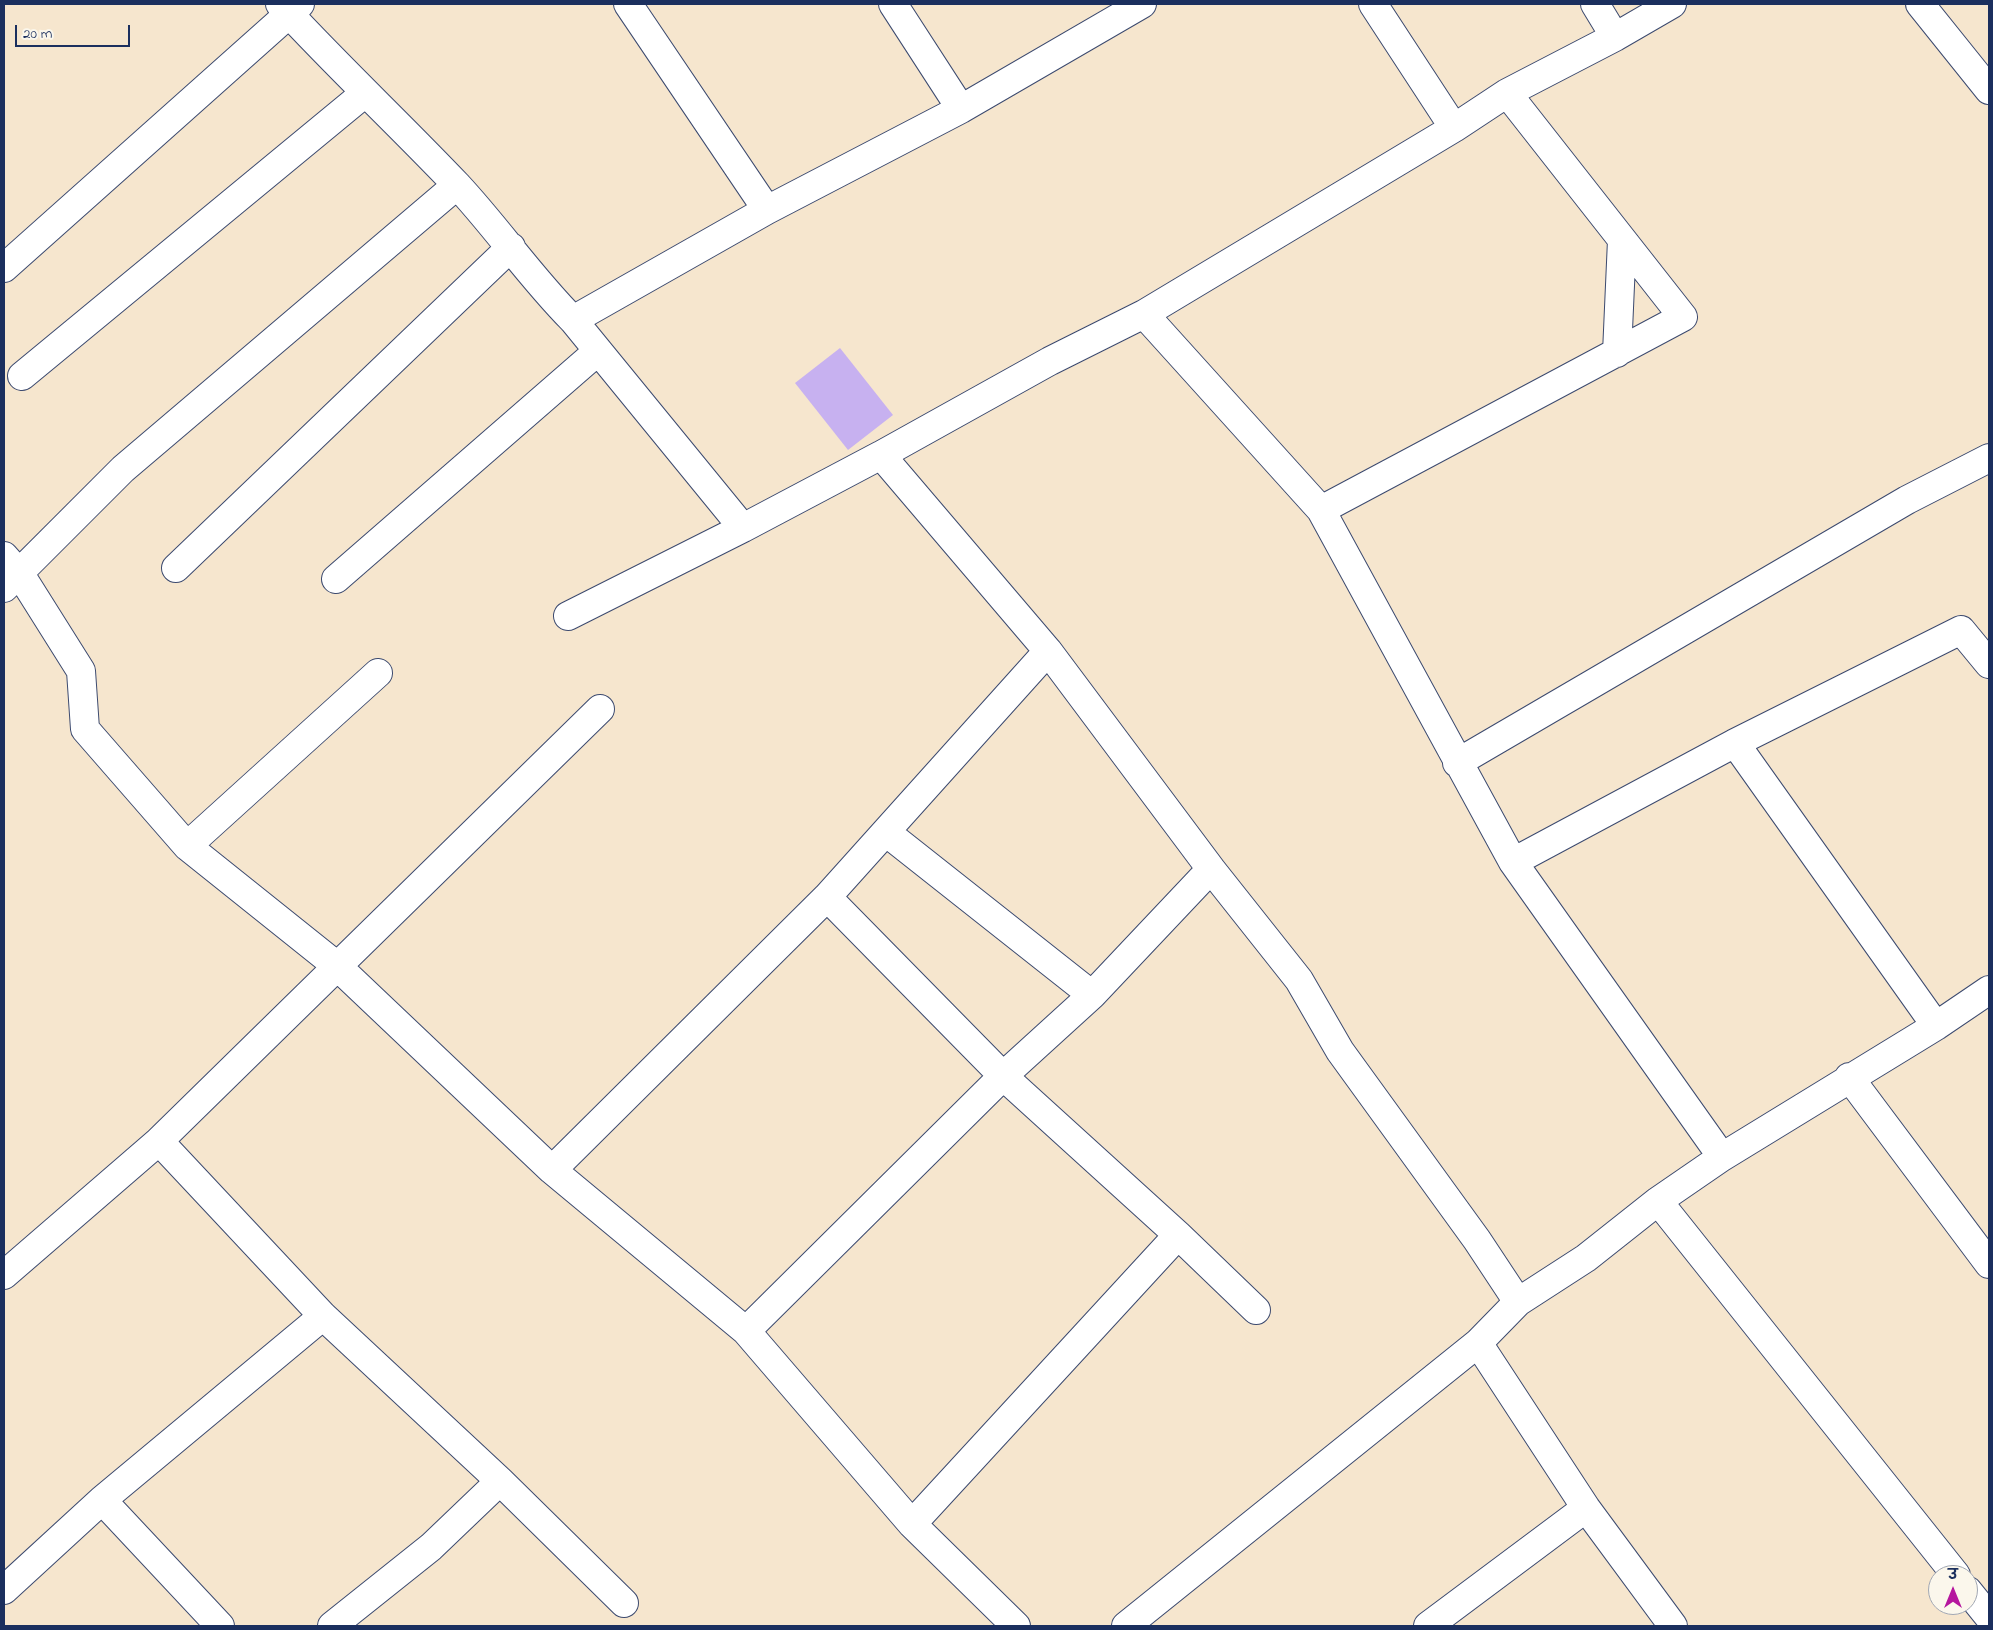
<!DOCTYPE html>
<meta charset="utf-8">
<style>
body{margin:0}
#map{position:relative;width:1993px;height:1630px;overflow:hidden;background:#f6e6ce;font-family:"Indie Flower","Playpen Sans Deva",sans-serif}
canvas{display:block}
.frame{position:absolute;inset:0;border:5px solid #1b2f5e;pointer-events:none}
.north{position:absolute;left:1928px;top:1565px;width:50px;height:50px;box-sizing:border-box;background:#fbf7ec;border:1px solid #a1a7b3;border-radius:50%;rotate:0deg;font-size:14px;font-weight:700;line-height:20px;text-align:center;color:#1b2f5e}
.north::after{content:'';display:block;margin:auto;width:18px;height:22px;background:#b5179e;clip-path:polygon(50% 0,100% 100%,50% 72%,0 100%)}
.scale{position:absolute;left:15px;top:25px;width:115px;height:22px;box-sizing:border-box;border:2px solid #1b2f5e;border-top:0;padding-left:6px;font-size:15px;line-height:18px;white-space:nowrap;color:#1b2f5e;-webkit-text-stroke:4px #fbf7ec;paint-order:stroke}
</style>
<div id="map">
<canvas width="1993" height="1630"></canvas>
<div class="frame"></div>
<div class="north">उ</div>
<div class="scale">20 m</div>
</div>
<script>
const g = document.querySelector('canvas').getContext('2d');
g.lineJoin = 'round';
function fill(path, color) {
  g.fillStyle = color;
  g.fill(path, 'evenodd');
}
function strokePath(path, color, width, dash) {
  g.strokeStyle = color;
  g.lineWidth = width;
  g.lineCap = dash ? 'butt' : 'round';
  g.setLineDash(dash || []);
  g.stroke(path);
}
const building = new Path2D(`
 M 840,348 L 893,415 L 848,450 L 795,383 Z`);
const minor = new Path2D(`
 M 280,4 C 337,66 399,124 457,185 C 498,229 531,278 573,320 L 743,528 L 881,455 L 1048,651 L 1211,869 L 1299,980 L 1340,1051 L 1477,1240 L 1518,1302 L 1478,1343 L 1586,1508 L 1673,1626
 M 628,4 L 767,210
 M 893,4 L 961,109
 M 1595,4 L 1615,37
 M 1920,4 L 1989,90
 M 1454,128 L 1507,93 L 1615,37 L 1672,4
 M 4,268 L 300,4
 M 1144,314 L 1321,510 L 1513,862 L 1722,1157 L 1658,1201 L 1956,1575
 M 573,320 L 767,210 L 961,109 L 1142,4
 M 1617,353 L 1622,240
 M 22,376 L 365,93
 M 881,455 L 1050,361 L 1144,314 L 1454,128 L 1373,4
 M 1321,510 L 1683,317 L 1507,93
 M 4,556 L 20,574 L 81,671 L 85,729 L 187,846 L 337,966 L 552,1170 L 746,1331 L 912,1524 L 1016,1626
 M 176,568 L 511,247
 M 336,579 L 598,351
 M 4,588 L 123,469 L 457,185
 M 568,616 L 743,528
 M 1457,763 L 1907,500 L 1989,458
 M 887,833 L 1092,995 L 1211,869
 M 187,846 L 378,673
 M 1513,862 L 1735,743
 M 827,897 L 1048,651
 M 1936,1026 L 1735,743 L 1961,630 L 1989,664
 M 1849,1077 L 1989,1264
 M 159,1141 L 600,709
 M 1722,1157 L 1936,1026 L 1989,990
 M 552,1170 L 827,897 L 1003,1076 L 1178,1235 L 1256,1310
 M 4,1275 L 159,1141 L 323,1316 L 500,1481 L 624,1603
 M 1518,1302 L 1586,1258 L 1658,1201
 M 746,1331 L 1003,1076 L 1092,995
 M 102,1500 L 220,1626
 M 912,1524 L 1178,1235
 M 4,1590 L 102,1500 L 323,1316
 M 1968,1591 L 1989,1617
 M 332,1626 L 431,1547 L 500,1481
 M 1126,1626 L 1478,1343
 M 1428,1626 L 1586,1508`);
fill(building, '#c7b1f0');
strokePath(minor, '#3c4a6f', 30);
strokePath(minor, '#fff', 28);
</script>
